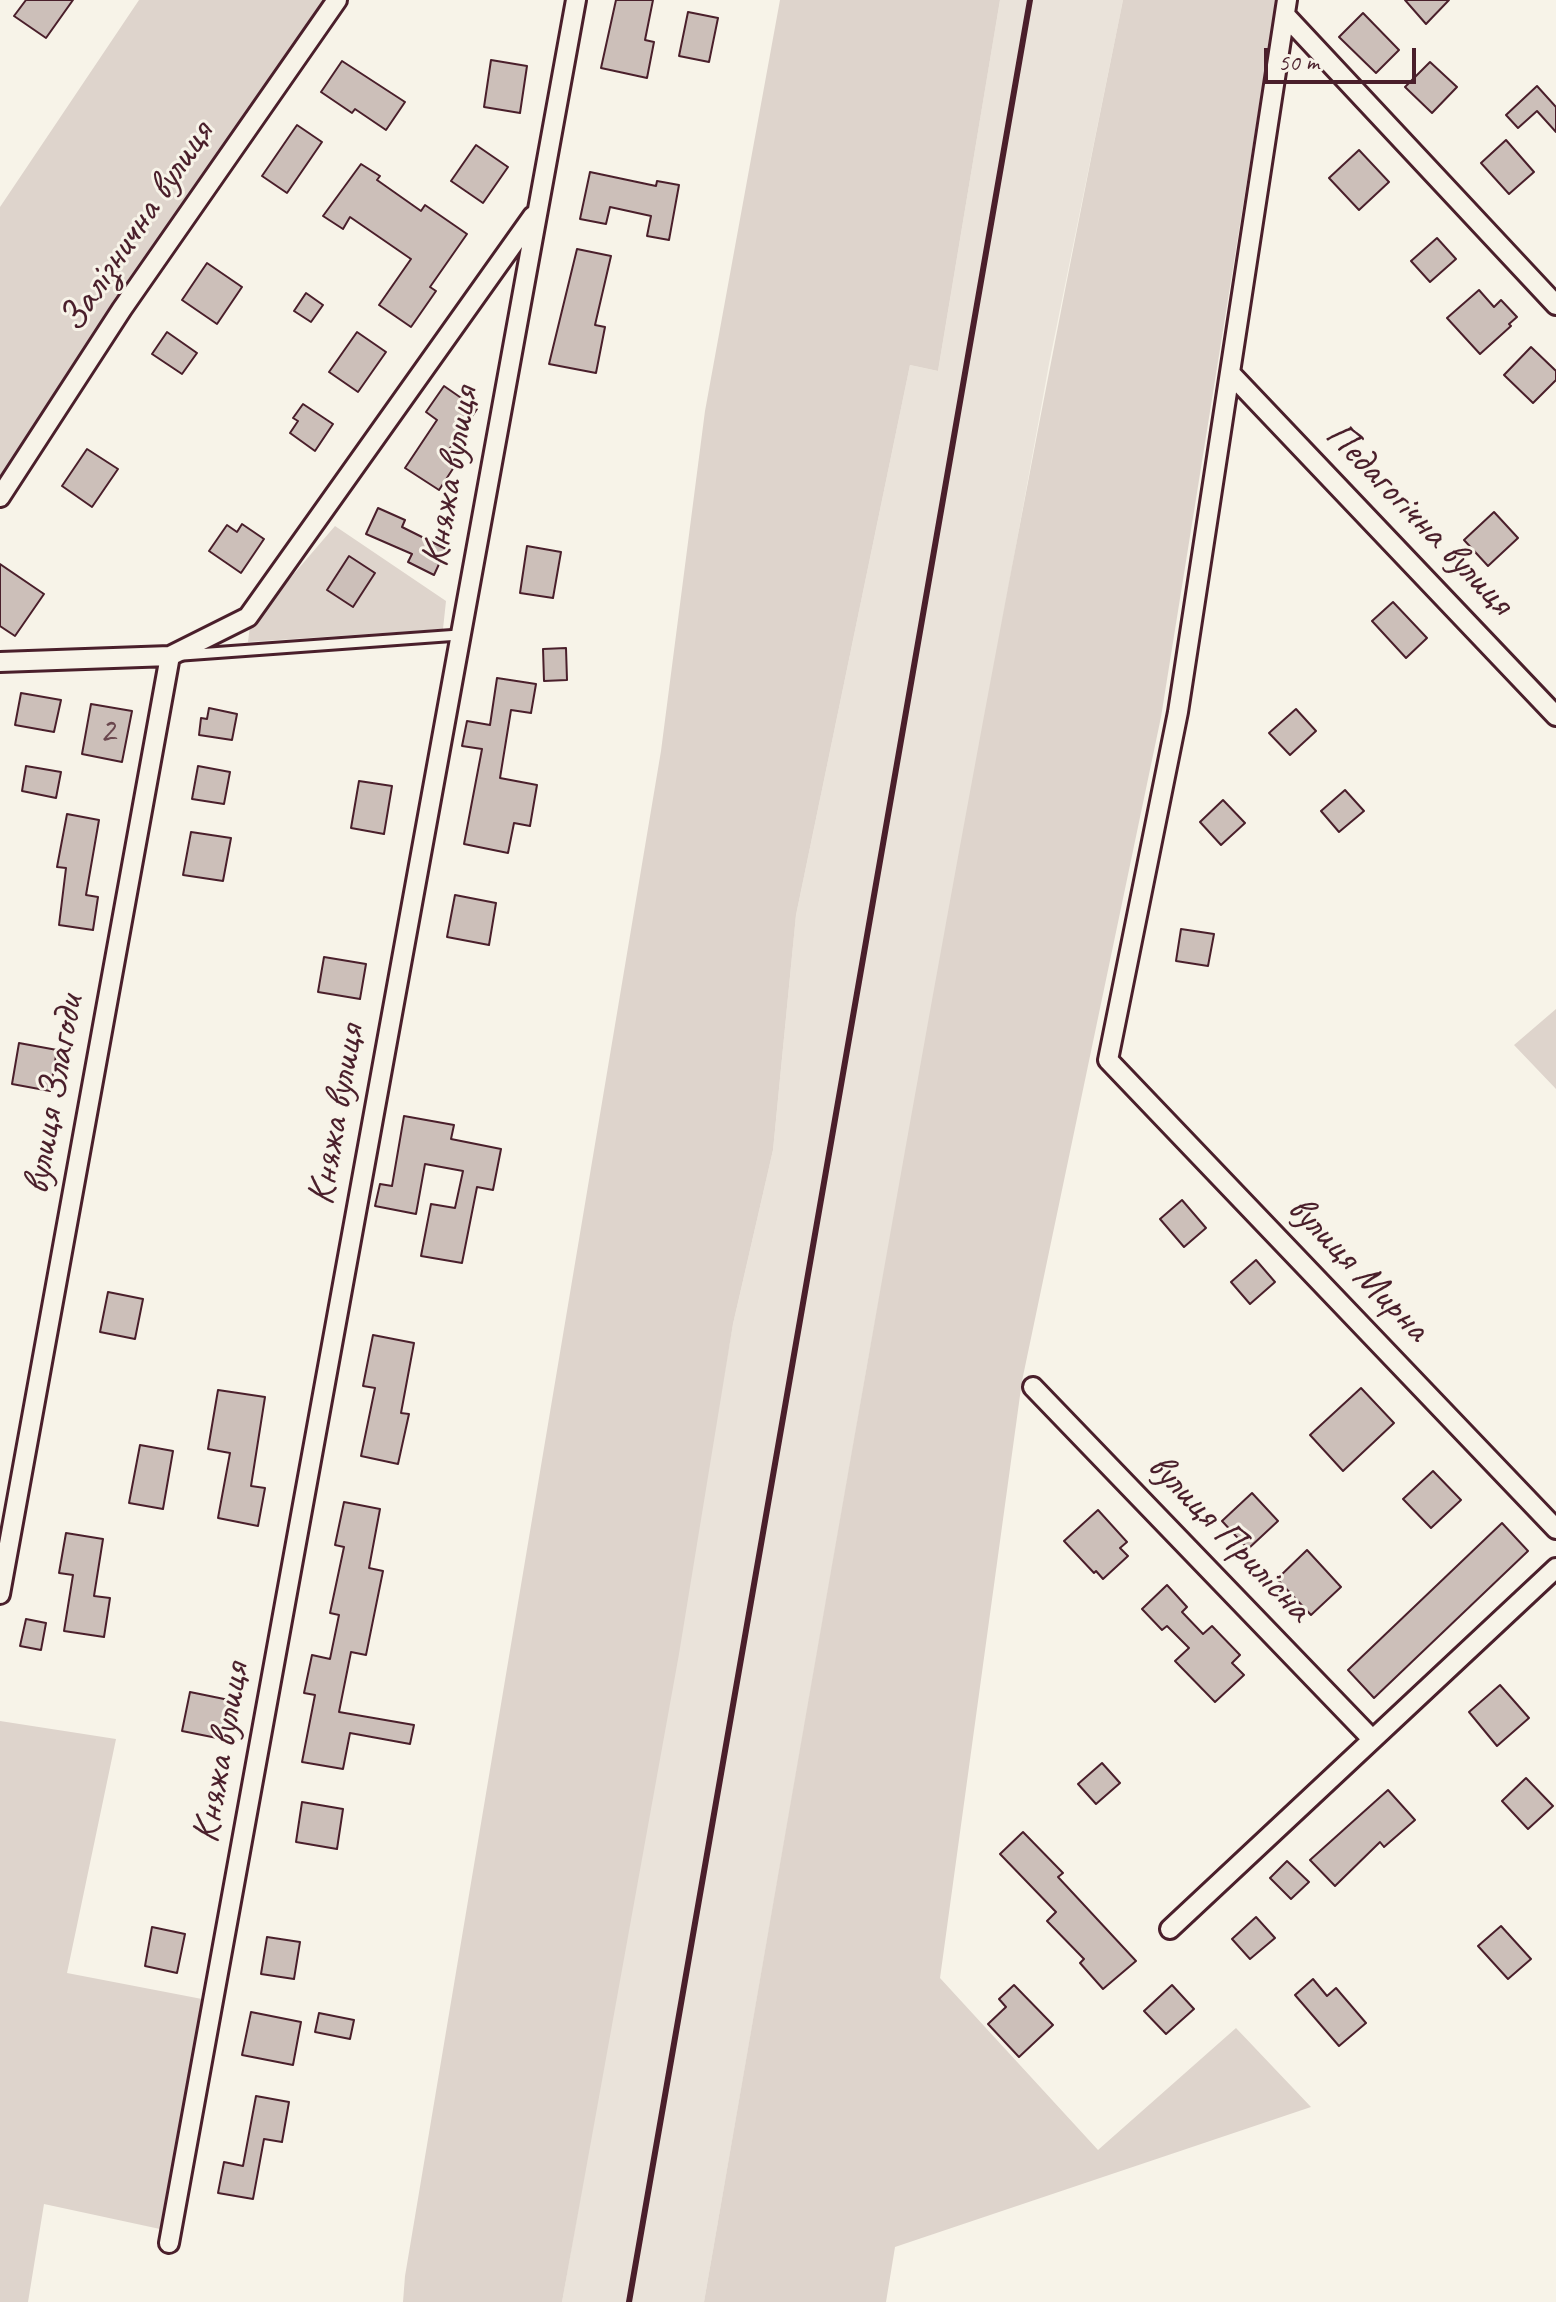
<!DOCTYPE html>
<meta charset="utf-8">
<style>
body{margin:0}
#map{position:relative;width:1556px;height:2302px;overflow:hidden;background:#f7f3e8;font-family:Caveat,sans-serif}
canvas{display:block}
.scale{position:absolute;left:1264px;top:48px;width:152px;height:36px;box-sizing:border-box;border:4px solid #4a1f2b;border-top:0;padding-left:10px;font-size:24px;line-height:28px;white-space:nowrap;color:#4a1f2b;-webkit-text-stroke:6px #f7f3e8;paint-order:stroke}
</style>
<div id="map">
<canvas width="1556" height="2302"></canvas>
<div class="scale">50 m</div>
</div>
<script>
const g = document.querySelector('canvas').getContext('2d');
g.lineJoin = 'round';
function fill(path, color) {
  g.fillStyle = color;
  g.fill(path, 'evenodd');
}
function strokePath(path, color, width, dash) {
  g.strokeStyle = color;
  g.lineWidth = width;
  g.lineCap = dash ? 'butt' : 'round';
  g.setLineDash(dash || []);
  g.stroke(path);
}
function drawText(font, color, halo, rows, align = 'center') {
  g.font = font + ' Caveat,sans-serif';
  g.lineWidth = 6;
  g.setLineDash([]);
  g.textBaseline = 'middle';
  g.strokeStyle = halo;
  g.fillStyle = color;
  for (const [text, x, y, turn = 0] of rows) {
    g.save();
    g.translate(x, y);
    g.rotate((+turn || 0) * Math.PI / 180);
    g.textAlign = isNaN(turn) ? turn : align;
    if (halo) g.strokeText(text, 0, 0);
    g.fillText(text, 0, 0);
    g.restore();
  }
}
const built = new Path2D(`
 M 1000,0 L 1123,0 L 1049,364 L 869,1355 L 704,2302 L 562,2302 L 733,1324 L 773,1150 L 796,915 L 910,365 L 938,371 Z`);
const green = new Path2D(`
 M 139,0 L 325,0 L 116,303 L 0,479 L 0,207 Z
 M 780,0 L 1000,0 L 938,371 L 910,365 L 796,915 L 773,1150 L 733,1324 L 679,1654 L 562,2302 L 403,2302 L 405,2276 L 661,751 L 705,411 Z
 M 1123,0 L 1276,0 L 1161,717 L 1022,1381 L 940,1978 L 1098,2150 L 1236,2028 L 1311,2107 L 895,2247 L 886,2302 L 704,2302 C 838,1534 967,764 1123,0 Z
 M 335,526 L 446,601 L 443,629 L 248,642 L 250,625 Z
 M 1556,1009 L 1556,1089 L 1514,1045 Z
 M 0,1721 L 116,1739 L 67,1973 L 202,1999 L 160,2229 L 44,2204 L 28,2302 L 0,2302 Z`);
const building = new Path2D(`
 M 26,0 L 73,0 L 46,38 L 14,16 Z
 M 616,0 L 653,0 L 645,40 L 654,42 L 647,78 L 601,68 Z
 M 1405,0 L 1449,0 L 1426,24 Z
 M 688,12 L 718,18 L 709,62 L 679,56 Z
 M 1363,13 L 1399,50 L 1376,73 L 1339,37 Z
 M 491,60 L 527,66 L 520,113 L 484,107 Z
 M 342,61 L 405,102 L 386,130 L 355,109 L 352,113 L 321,92 Z
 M 1430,62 L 1457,87 L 1432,113 L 1405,87 Z
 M 1537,86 L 1556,107 L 1556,132 L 1537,111 L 1518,128 L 1506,115 Z
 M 297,125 L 322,142 L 287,193 L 262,176 Z
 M 1506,140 L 1534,172 L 1509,194 L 1481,163 Z
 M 476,145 L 508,167 L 483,203 L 451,181 Z
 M 1359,150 L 1389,182 L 1359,210 L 1329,178 Z
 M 361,164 L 380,176 L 377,180 L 421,211 L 425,205 L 467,234 L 430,287 L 436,291 L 411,327 L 379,305 L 411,259 L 350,217 L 343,229 L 323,216 Z
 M 590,172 L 656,186 L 657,181 L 679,185 L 669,240 L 647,236 L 651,216 L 610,207 L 606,224 L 580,219 Z
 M 1437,238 L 1456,259 L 1430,282 L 1411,261 Z
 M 577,249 L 611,256 L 595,325 L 605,327 L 596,373 L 549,364 Z
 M 207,263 L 242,287 L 217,324 L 182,300 Z
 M 1479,290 L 1494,307 L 1501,300 L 1517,317 L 1509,324 L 1511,326 L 1480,354 L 1447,318 Z
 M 306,293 L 323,305 L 311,322 L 294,311 Z
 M 167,332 L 197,353 L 182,374 L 152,354 Z
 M 357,332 L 386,352 L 358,392 L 329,372 Z
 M 1531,347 L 1556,371 L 1556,380 L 1533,403 L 1504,375 Z
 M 444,386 L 477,409 L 446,454 L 458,461 L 439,490 L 405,468 L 437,420 L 426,412 Z
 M 303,404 L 333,424 L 315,451 L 290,433 L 298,421 L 293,418 Z
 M 87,449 L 118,469 L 92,507 L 62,486 Z
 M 378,508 L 405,520 L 402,527 L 446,549 L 434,575 L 408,562 L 412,554 L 366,534 Z
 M 1494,512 L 1518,538 L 1488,566 L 1464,540 Z
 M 242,524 L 264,539 L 241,573 L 209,551 L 227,525 L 237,532 Z
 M 527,546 L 561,552 L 553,598 L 520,593 Z
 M 349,556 L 375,573 L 353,607 L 327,590 Z
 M 0,564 L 44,594 L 15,636 L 0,626 Z
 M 1393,602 L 1427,638 L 1406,658 L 1372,621 Z
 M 566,648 L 567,680 L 544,681 L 543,649 Z
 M 497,678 L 536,684 L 531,713 L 511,710 L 500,778 L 537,785 L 530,826 L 514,823 L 508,853 L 464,844 L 482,749 L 462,746 L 467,721 L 490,725 Z
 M 21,693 L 61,700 L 54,732 L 15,725 Z
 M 91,704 L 132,711 L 122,762 L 82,754 Z
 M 209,708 L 237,714 L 232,740 L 199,735 L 201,718 L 207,719 Z
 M 1296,709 L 1316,731 L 1290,755 L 1269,733 Z
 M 26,766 L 61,772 L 56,798 L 22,791 Z
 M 198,766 L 230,772 L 224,804 L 192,799 Z
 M 359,781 L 392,786 L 384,834 L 351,828 Z
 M 1345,790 L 1364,811 L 1339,832 L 1321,811 Z
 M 1223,800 L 1245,823 L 1221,845 L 1200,822 Z
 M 67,814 L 99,820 L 86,895 L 98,897 L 93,930 L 59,925 L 66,868 L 57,867 Z
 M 191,832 L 231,838 L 223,881 L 183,875 Z
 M 455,895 L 496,903 L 489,945 L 447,937 Z
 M 1181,929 L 1214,934 L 1208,966 L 1176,961 Z
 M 324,957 L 366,964 L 360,999 L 318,992 Z
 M 19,1043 L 57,1050 L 50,1091 L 12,1084 Z
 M 404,1116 L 454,1125 L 451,1139 L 501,1149 L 493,1190 L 477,1187 L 462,1263 L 421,1256 L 431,1204 L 455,1208 L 463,1171 L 425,1164 L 416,1214 L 375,1206 L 380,1184 L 392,1186 Z
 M 1182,1200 L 1206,1228 L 1184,1247 L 1160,1219 Z
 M 1256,1260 L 1275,1282 L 1250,1304 L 1231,1282 Z
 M 108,1292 L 143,1299 L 135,1339 L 100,1332 Z
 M 373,1335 L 414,1343 L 401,1413 L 409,1414 L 398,1464 L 361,1456 L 375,1388 L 363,1386 Z
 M 1361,1388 L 1394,1423 L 1343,1471 L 1310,1435 Z
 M 218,1390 L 265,1397 L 251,1486 L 265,1488 L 258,1526 L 218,1518 L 230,1453 L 208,1449 Z
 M 140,1445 L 173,1451 L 163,1509 L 129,1503 Z
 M 1433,1471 L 1461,1500 L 1431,1528 L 1403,1499 Z
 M 1252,1493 L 1278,1521 L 1248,1549 L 1222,1521 Z
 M 344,1502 L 380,1509 L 369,1568 L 383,1571 L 366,1655 L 351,1652 L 339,1712 L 414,1725 L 410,1744 L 350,1733 L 343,1769 L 302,1762 L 315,1695 L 304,1693 L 312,1655 L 330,1659 L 339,1615 L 330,1613 L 344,1547 L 335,1545 Z
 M 1098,1510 L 1127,1542 L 1120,1548 L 1128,1556 L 1103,1579 L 1096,1571 L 1094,1573 L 1064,1541 Z
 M 1502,1523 L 1528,1551 L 1374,1698 L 1348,1670 Z
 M 66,1533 L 103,1539 L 94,1596 L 110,1598 L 104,1637 L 64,1631 L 73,1575 L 59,1573 Z
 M 1307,1550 L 1341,1587 L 1311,1615 L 1277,1579 Z
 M 1167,1585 L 1187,1607 L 1182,1612 L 1203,1634 L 1212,1626 L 1240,1655 L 1232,1663 L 1244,1675 L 1215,1702 L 1175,1661 L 1189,1648 L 1167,1626 L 1162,1630 L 1142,1609 Z
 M 26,1619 L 46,1623 L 41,1650 L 20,1646 Z
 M 1500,1685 L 1529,1718 L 1497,1746 L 1469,1712 Z
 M 190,1692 L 229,1700 L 222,1739 L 182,1731 Z
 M 1102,1763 L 1120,1783 L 1096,1804 L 1078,1784 Z
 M 1526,1778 L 1553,1806 L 1528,1829 L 1502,1801 Z
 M 1388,1790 L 1415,1820 L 1384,1847 L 1380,1842 L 1335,1886 L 1310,1860 Z
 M 302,1802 L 343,1809 L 337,1849 L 296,1842 Z
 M 1023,1832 L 1063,1873 L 1058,1877 L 1136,1961 L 1103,1989 L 1080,1963 L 1084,1959 L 1047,1921 L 1056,1912 L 1000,1854 Z
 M 1287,1861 L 1309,1882 L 1291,1899 L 1270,1878 Z
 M 1256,1917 L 1275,1938 L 1250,1959 L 1232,1939 Z
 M 1501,1926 L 1531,1959 L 1508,1979 L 1478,1946 Z
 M 152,1927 L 185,1934 L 177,1973 L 145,1966 Z
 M 267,1937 L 300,1942 L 294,1979 L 261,1974 Z
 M 1313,1979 L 1327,1996 L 1336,1988 L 1366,2023 L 1339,2046 L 1295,1995 Z
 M 1014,1985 L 1053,2025 L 1019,2057 L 988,2024 L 1006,2007 L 999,1999 Z
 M 1172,1985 L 1194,2009 L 1166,2034 L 1144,2011 Z
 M 251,2012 L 301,2022 L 293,2065 L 242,2055 Z
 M 319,2013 L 354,2020 L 350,2039 L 315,2032 Z
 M 256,2096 L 289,2102 L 282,2142 L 264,2139 L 253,2199 L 218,2193 L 224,2162 L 243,2166 Z`);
const lane = new Path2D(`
 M 183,655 L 459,635`);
const street = new Path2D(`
 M 1287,0 L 1178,712 L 1108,1060 L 1556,1529
 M 1285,15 L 1556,305
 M 1230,373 L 1556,716
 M 0,497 L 122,309 L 337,0
 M 0,662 L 170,656 L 248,617 L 533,216
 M 1033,1387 L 1372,1739
 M 0,1594 L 170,656
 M 1170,1929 L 1556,1568
 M 169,2243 L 576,0`);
const rail = new Path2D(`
 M 629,2302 L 1030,0`);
const numberNames = [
 ["2",107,733]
];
const streetNames = [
 ["Залізнична вулиця",137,227,-56],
 ["Княжа вулиця",451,477,-80],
 ["Педагогічна вулиця",1419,519,46],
 ["вулиця Злагоди",54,1095,-80],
 ["Княжа вулиця",337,1115,-80],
 ["вулиця Мирна",1358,1269,46],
 ["вулиця Прилісна",1229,1538,46],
 ["Княжа вулиця",222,1753,-80]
];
fill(built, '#eae3da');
fill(green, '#ded4cc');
fill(building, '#ccbfb9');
strokePath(building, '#4a1f2b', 2);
strokePath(lane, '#4a1f2b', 15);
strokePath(street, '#4a1f2b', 24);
strokePath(lane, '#f7f3e8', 9);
strokePath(street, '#f7f3e8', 18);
strokePath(rail, '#4a1f2b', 6);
drawText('36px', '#6a474e', null, numberNames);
drawText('40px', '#4a1f2b', '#f7f3e8', streetNames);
</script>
